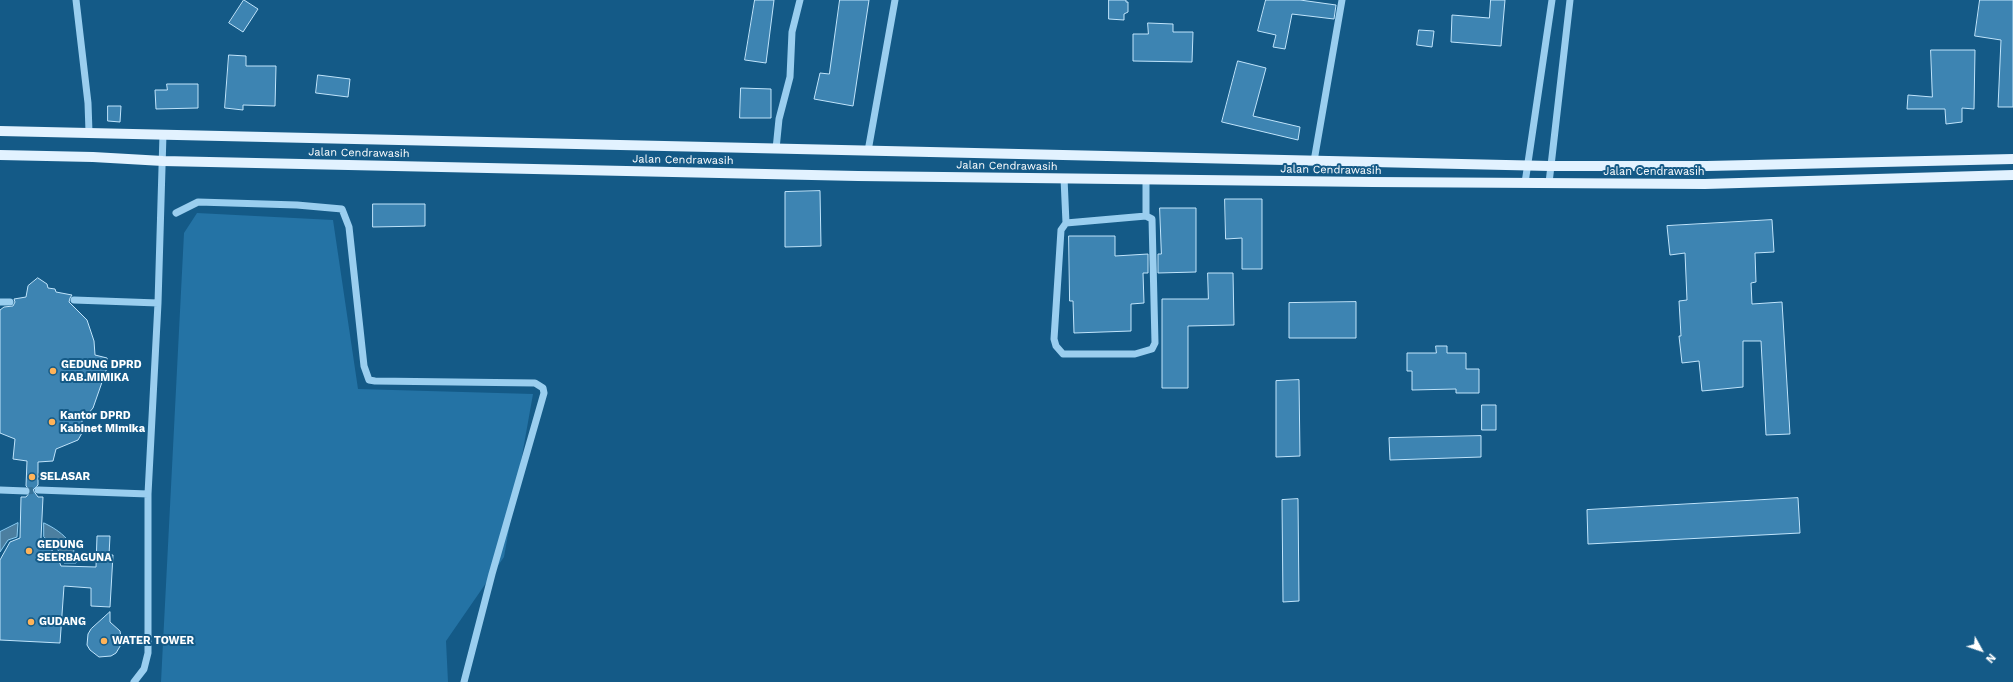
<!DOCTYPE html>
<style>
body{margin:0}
#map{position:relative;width:2013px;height:682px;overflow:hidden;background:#145a87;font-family:"Work Sans",sans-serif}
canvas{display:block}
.north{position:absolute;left:1961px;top:630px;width:40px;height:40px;-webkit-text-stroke:3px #145a87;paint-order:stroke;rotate:130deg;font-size:11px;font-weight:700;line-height:16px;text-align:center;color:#fff}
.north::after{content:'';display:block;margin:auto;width:14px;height:18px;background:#fff;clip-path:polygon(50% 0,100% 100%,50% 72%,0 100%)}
</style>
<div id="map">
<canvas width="2013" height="682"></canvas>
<div class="north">N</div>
</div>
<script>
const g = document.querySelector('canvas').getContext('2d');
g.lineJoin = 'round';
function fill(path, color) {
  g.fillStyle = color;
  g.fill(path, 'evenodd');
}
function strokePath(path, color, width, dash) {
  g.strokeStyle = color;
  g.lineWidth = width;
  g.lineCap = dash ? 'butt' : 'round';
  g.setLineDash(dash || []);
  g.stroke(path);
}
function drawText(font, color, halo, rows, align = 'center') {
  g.font = font + ' "Work Sans",sans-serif';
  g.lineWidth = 4;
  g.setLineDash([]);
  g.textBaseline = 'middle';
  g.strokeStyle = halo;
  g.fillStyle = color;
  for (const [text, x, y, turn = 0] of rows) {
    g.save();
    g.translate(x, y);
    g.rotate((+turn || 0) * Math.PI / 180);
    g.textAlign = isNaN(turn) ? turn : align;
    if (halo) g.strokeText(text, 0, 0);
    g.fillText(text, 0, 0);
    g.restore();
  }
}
const green = new Path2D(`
 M 197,213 L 333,220 L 358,389 L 533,394 L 504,557 L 446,641 L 448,682 L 161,682 L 184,233 Z`);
const water = new Path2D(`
 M 18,523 L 17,537 L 8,540 L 0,552 L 0,532 Z
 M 44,523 C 61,531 76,543 76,563 L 64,563 L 58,550 L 44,537 Z`);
const building = new Path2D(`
 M 244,0 L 258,9 L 243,32 L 229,23 Z
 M 755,0 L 774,0 L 766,63 L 745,60 Z
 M 840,0 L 869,0 L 853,106 L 814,99 L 820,73 L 829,74 Z
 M 1109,0 L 1126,0 L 1126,2 L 1128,2 L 1128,12 L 1124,14 L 1124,20 L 1109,19 Z
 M 1266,0 L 1300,0 L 1336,5 L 1334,19 L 1292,14 L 1285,49 L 1273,47 L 1276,35 L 1258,31 Z
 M 1491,0 L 1505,0 L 1501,46 L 1451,42 L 1452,15 L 1489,18 Z
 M 1980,0 L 2013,0 L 2013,107 L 1998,107 L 2001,40 L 1975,36 Z
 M 1148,23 L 1173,24 L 1173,32 L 1193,32 L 1192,62 L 1133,61 L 1133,34 L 1148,34 Z
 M 1419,30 L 1434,31 L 1432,47 L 1417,45 Z
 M 1931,50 L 1975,50 L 1974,109 L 1962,108 L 1962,122 L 1946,124 L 1945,109 L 1907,109 L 1908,95 L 1932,97 Z
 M 229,55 L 246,56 L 246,66 L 276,66 L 275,106 L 243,105 L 243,110 L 225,108 Z
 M 1238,61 L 1266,68 L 1253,116 L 1300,127 L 1298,140 L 1222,122 Z
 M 318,75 L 350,79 L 348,97 L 316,93 Z
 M 167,84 L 198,84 L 198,108 L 156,109 L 155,90 L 167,90 Z
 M 741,88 L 771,89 L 771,118 L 740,118 Z
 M 108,106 L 121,106 L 120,122 L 108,121 Z
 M 820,191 L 821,246 L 785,247 L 785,192 Z
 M 1225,199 L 1262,199 L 1262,269 L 1242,269 L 1242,238 L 1226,239 Z
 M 373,204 L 425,204 L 425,226 L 373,227 Z
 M 1160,208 L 1196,208 L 1196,272 L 1158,273 L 1158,254 L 1161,254 Z
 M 1772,220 L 1774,252 L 1755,253 L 1756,282 L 1751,283 L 1752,304 L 1782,302 L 1790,434 L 1766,435 L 1761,341 L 1743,341 L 1743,387 L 1702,391 L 1699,361 L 1682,363 L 1679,336 L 1681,336 L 1679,301 L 1687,300 L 1685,253 L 1670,255 L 1667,226 Z
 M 1069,236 L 1115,236 L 1115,256 L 1148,254 L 1148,273 L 1143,273 L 1144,303 L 1131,304 L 1131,331 L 1074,333 L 1073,301 L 1070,301 Z
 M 1208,273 L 1233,273 L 1234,325 L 1188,326 L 1188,388 L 1162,388 L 1162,299 L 1208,299 Z
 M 38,278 L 47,284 L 48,288 L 55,289 L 56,292 L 72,295 L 70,298 L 69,302 L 87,320 L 94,341 L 95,355 L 107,358 L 108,365 L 93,408 L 82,421 L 82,433 L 78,440 L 56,449 L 53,461 L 38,462 L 38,485 L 33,490 L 38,497 L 43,497 L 41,538 L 57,556 L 61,566 L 96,567 L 97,536 L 110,536 L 109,555 L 113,555 L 110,607 L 91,606 L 91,588 L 64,586 L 60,643 L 0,640 L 0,560 L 10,542 L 20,538 L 21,497 L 26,497 L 31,491 L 26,486 L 27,461 L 13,459 L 15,439 L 0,433 L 0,310 L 4,307 L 13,306 L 15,302 L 14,299 L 26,297 L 28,286 Z
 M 1356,302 L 1356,338 L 1289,338 L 1289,303 Z
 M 1436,346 L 1447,346 L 1447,353 L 1466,353 L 1466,369 L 1479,369 L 1479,393 L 1456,393 L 1456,389 L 1412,390 L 1412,371 L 1407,371 L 1407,353 L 1436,353 Z
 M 1299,380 L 1300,456 L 1276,457 L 1276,381 Z
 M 1482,405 L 1496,405 L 1496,430 L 1482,430 Z
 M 1481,436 L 1481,457 L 1390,460 L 1389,438 Z
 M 1798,498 L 1800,533 L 1588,544 L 1587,510 Z
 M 1298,499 L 1299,601 L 1283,602 L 1282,500 Z
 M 110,612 L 110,622 L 120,631 L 122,643 L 116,653 L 111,656 L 99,657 L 90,650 L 87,645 L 88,634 L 91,629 Z`);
const minorTunnel = new Path2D(`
 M 26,491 L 38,490`);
const minor = new Path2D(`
 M 76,0 L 88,103 L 89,132
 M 776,149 L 779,119 L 790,77 L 792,32 L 800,0
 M 868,151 L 895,0
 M 1314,161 L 1342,0
 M 1064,178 L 1066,223
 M 1525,183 L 1552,0
 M 1549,183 L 1570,0
 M 176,213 L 198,202 L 297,205 L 342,209 L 349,227 L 364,366 L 369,380 L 375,381 L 535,383 L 543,388 L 544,393 L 492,574 L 464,682
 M 1146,216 L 1152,219 L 1155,343 L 1152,349 L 1135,354 L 1063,354 L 1056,346 L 1054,339 L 1061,230 L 1066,223 Z
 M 1146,216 L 1146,179
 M 74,300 L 158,303
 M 0,302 L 10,302
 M 0,490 L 26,491
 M 38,490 L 148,494
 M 134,682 L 144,669 L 148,653 L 148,494 L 158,303 L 163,134`);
const major = new Path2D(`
 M 0,131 L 1550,166 L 1707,166 L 2013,159
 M 0,155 L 93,157 L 163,161 L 858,176 L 1372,182 L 1705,184 L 2013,175`);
const markers = [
 [53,371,4,"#ffb358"],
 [52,422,4,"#ffb358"],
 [32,477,4,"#ffb358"],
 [29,551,4,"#ffb358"],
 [31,622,4,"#ffb358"],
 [104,641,4,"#ffb358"]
];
const streetNames = [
 ["Jalan Cendrawasih",359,153,1],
 ["Jalan Cendrawasih",683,160,1],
 ["Jalan Cendrawasih",1007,166,1],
 ["Jalan Cendrawasih",1331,170,1],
 ["Jalan Cendrawasih",1654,172]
];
const poiNames = [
 ["GEDUNG DPRD",61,365],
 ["KAB.MIMIKA",61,378],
 ["Kantor DPRD",60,416],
 ["Kabinet Mimika",60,429],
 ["SELASAR",40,477],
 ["GEDUNG",37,545],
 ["SEERBAGUNA",37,558],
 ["GUDANG",39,622],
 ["WATER TOWER",112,641]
];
fill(green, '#2473a5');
fill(water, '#4c7fa0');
strokePath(water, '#8cccf2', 1);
fill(building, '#3d84b2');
strokePath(building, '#c0e4fb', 1);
strokePath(minorTunnel, '#377399', 7, [7, 3.5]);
strokePath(minor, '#9aceef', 7);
strokePath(major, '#e2f2ff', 10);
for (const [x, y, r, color] of markers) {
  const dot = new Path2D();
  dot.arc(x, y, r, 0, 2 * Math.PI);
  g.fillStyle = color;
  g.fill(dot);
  strokePath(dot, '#145a87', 1.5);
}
drawText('11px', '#fff', '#145a87', streetNames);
drawText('bold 11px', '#fff', '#145a87', poiNames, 'left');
</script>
